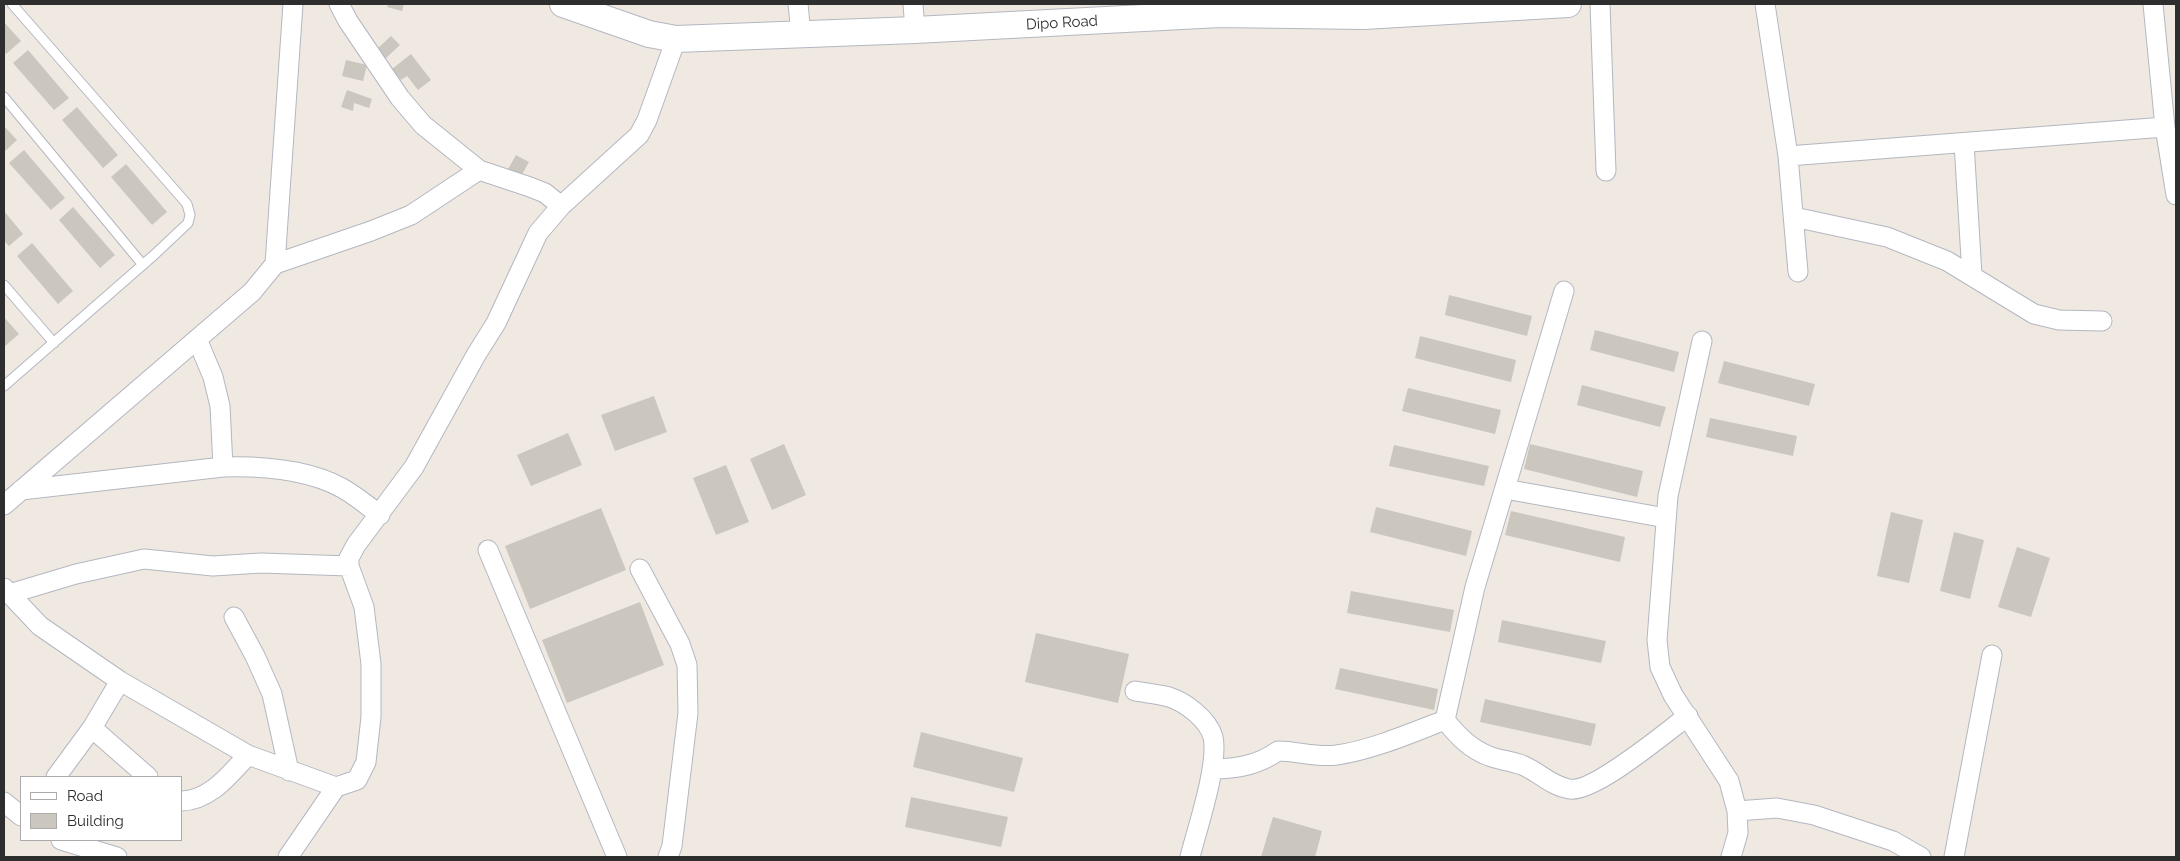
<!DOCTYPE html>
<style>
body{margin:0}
#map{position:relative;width:2180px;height:861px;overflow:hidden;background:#efe9e1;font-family:Raleway,sans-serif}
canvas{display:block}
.frame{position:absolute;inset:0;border:5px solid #2e2e2e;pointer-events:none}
.legend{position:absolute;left:20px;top:776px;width:162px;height:65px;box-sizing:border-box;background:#fff;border:1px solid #ababab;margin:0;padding:6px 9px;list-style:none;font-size:15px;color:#2e2e2e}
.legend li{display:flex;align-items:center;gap:10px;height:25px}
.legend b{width:25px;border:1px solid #ababab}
</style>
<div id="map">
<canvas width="2180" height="861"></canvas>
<div class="frame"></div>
<ul class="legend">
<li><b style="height:6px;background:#fff"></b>Road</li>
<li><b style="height:14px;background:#cbc7bf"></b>Building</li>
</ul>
</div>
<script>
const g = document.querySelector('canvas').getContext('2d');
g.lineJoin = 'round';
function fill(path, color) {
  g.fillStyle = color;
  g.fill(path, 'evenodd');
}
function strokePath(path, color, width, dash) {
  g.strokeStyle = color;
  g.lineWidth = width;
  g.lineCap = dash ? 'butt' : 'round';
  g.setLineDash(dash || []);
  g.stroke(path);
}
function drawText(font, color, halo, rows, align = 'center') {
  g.font = font + ' Raleway,sans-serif';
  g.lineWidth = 4;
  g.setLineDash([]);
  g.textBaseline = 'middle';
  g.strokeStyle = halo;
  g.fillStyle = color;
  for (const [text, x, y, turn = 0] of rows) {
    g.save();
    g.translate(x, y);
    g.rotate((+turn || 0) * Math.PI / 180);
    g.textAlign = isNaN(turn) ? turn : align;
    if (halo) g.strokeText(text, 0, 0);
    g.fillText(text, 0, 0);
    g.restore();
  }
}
const building = new Path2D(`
 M 388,4 L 404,4 L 402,11 L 387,7 Z
 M 4,22 L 21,41 L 6,54 L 4,51 Z
 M 391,36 L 400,45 L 385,59 L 376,50 Z
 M 28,50 L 69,98 L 54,110 L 13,63 Z
 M 411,54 L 431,80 L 418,90 L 407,76 L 401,80 L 392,69 Z
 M 346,60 L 367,65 L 363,81 L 342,76 Z
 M 347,90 L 372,99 L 369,108 L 354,103 L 353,111 L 341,107 Z
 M 77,107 L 118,155 L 103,168 L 62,120 Z
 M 4,126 L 17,140 L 4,152 Z
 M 24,150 L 65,198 L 51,210 L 9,163 Z
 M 516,155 L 529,162 L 520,178 L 507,171 Z
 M 126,164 L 167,212 L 152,225 L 111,177 Z
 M 73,207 L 115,255 L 100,268 L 59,220 Z
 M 4,211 L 23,234 L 9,246 L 4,241 Z
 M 32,243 L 73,291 L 58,304 L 17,256 Z
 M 1449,295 L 1532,316 L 1527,336 L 1445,315 Z
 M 4,317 L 19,334 L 4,347 Z
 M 1595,330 L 1679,352 L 1674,372 L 1590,350 Z
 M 1420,336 L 1516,360 L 1511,382 L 1415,358 Z
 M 1724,361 L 1815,384 L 1809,406 L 1718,383 Z
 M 1582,385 L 1666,407 L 1660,427 L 1577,405 Z
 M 1408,388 L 1501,410 L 1495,434 L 1402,411 Z
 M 654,396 L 667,432 L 615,451 L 601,415 Z
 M 1710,418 L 1797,436 L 1793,456 L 1706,437 Z
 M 568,433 L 582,465 L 531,486 L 517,455 Z
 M 784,444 L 806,495 L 772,510 L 750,459 Z
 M 1530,444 L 1643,471 L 1637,497 L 1524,469 Z
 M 1394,445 L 1489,466 L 1484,486 L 1389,466 Z
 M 726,465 L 749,522 L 716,535 L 693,478 Z
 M 1376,507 L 1472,531 L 1466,556 L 1370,532 Z
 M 601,508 L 626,570 L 530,609 L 505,546 Z
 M 1511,511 L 1625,537 L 1620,562 L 1505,535 Z
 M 1891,512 L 1923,520 L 1909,583 L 1877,576 Z
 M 1954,532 L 1984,540 L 1970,599 L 1940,591 Z
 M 2017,547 L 2050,558 L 2031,617 L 1998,607 Z
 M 1351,591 L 1454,610 L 1450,632 L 1347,613 Z
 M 640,602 L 664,665 L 567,703 L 542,640 Z
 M 1502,620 L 1606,641 L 1601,663 L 1498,642 Z
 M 1036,633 L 1129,654 L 1118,703 L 1025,682 Z
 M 1340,668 L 1438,689 L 1434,710 L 1335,689 Z
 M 1485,699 L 1596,724 L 1591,746 L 1480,722 Z
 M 921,732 L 1023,758 L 1014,792 L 913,767 Z
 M 911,797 L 1008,817 L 1001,847 L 905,827 Z
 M 1273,817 L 1322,831 L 1315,857 L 1261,857 Z`);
const lane = new Path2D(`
 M 4,97 L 143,265
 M 4,285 L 54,343
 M 4,386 L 154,255 L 188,223 L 190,215 L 187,204 L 12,4`);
const street = new Path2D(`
 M 339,4 L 348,21 L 400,98 L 423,125 L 479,170 L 530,187 L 545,193 L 561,206
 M 798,4 L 801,34
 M 913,4 L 915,30
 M 1600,4 L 1606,171
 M 1765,4 L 1788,156 L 1798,272
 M 2153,4 L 2165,127 L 2176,195
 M 1964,143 L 1972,275
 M 1788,156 L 2165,127
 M 1794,217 L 1887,237 L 1947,261 L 2034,314 L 2059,320 L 2102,321
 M 275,264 L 371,231 L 411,215 L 479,170
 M 1702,341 L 1668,496 L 1657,640 L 1660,667 L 1673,695 L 1729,781 L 1737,811 L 1738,833 L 1731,857
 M 223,467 C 262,466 307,469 342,488 C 356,496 368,506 380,515
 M 21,490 L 223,467 L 220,406 L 213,377 L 197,339
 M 4,505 L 252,292 L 275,264 L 293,4
 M 1666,518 L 1505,489 L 1564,291 L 1475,587 L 1445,720 C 1457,735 1470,749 1489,756 C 1499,760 1511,761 1522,765 C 1539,772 1551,786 1569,789 C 1593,794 1666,732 1688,716
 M 488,550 L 617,857
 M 640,569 L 680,644 L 687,665 L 688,713 L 672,846 L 668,857
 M 4,588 L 40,626 L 120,681 L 248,755 L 336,787
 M 9,594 L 76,574 L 144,559 L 213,566 L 261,563 L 349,566
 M 234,617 L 255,656 L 272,694 L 289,771
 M 1135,691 C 1146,693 1158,694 1169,697 C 1185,702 1208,719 1213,737 C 1219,764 1197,829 1190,857
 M 92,728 L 148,777
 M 1212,769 C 1237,769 1258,765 1278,751 C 1298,751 1316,758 1337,755 C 1372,750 1411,733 1445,720
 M 56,777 L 92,728 L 120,681
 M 181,801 C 210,801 230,774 248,755
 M 4,802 L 21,816
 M 1737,811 L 1777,808 L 1814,815 L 1893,841 L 1921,857
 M 61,840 L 117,857
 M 288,857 L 336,787 L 357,780 L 366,762 L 371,717 L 371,664 L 364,607 L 349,566 L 349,558 L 356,545 L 414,467 L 476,355 L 496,323 L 538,233 L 561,206 L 639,135 L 647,120 L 676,39
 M 1954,857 L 1992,655`);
const secondary = new Path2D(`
 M 563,4 L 649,34 L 676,39 L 915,30 L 1220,14 L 1364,16 L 1568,4`);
const streetNames = [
 ["Dipo Road",1062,23,-3]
];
fill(building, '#cbc7bf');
strokePath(lane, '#b4b7c1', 11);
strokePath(street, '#b4b7c1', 21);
strokePath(secondary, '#b4b7c1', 28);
strokePath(lane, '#fff', 9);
strokePath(street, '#fff', 19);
strokePath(secondary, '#fff', 26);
drawText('15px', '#2e2e2e', '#fff', streetNames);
</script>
